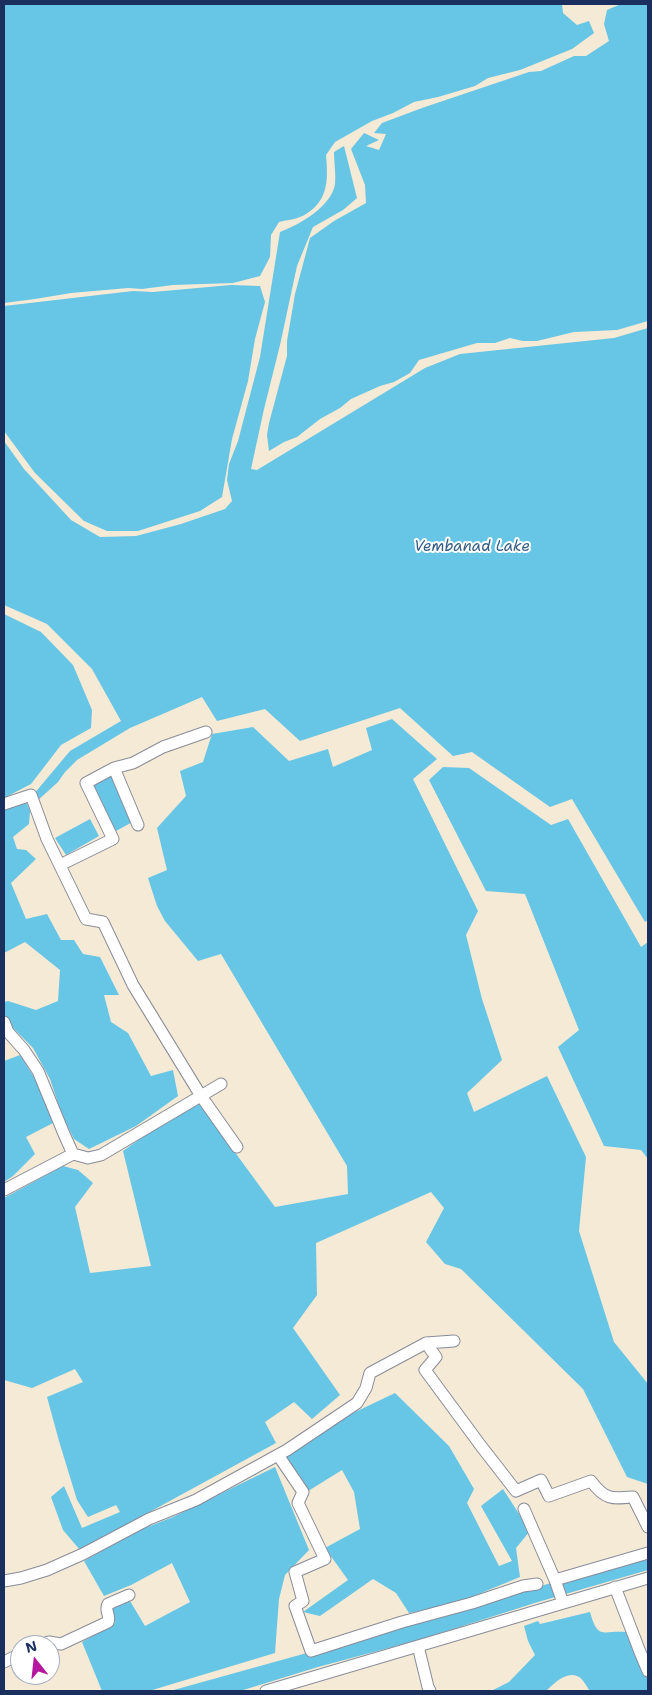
<!DOCTYPE html>
<style>
body{margin:0}
#map{position:relative;width:652px;height:1695px;overflow:hidden;background:#f5ead5;font-family:"Shantell Sans",sans-serif}
canvas{display:block}
.frame{position:absolute;inset:0;border:5px solid #1b2f5e;pointer-events:none}
.north{position:absolute;left:10px;top:1635px;width:50px;height:50px;box-sizing:border-box;background:#fff;border:1px solid #a4acbf;border-radius:50%;rotate:344deg;font-size:14px;font-weight:700;line-height:20px;text-align:center;color:#1b2f5e}
.north::after{content:'';display:block;margin:auto;width:18px;height:22px;background:#b5179e;clip-path:polygon(50% 0,100% 100%,50% 72%,0 100%)}
</style>
<div id="map">
<canvas width="652" height="1695"></canvas>
<div class="frame"></div>
<div class="north">N</div>
</div>
<script>
const g = document.querySelector('canvas').getContext('2d');
g.lineJoin = 'round';
function fill(path, color) {
  g.fillStyle = color;
  g.fill(path, 'evenodd');
}
function strokePath(path, color, width, dash) {
  g.strokeStyle = color;
  g.lineWidth = width;
  g.lineCap = dash ? 'butt' : 'round';
  g.setLineDash(dash || []);
  g.stroke(path);
}
function drawText(font, color, halo, rows, align = 'center') {
  g.font = font + ' "Shantell Sans",sans-serif';
  g.lineWidth = 4;
  g.setLineDash([]);
  g.textBaseline = 'middle';
  g.strokeStyle = halo;
  g.fillStyle = color;
  for (const [text, x, y, turn = 0] of rows) {
    g.save();
    g.translate(x, y);
    g.rotate((+turn || 0) * Math.PI / 180);
    g.textAlign = isNaN(turn) ? turn : align;
    if (halo) g.strokeText(text, 0, 0);
    g.fillText(text, 0, 0);
    g.restore();
  }
}
const water = new Path2D(`
 M 4,4 L 562,4 L 563,13 L 577,25 L 589,21 L 594,33 L 572,49 L 520,70 L 488,78 L 475,86 L 438,97 L 414,102 L 393,113 L 372,121 L 335,142 L 326,155 C 328,178 329,200 306,214 C 299,219 287,220 279,222 L 271,235 L 270,257 L 260,276 L 233,283 L 173,285 L 142,289 L 128,288 L 71,293 L 35,299 L 4,303 Z
 M 621,4 L 648,4 L 648,321 L 617,330 L 574,332 L 537,341 L 523,341 L 510,338 L 495,343 L 477,343 L 419,360 L 410,373 L 394,382 L 380,386 L 351,399 L 340,408 L 320,419 L 297,437 L 284,442 L 269,451 L 267,435 L 269,423 L 287,356 L 287,341 L 295,294 L 310,238 L 334,221 L 366,203 L 365,185 L 351,149 L 364,133 L 379,140 L 366,146 L 379,150 L 386,134 L 374,133 L 382,123 L 422,108 L 529,72 L 541,71 L 574,56 L 586,56 L 609,41 L 604,24 L 607,10 Z
 M 344,146 L 357,198 L 343,210 L 313,227 L 297,266 L 280,345 L 264,409 L 251,469 L 257,470 L 425,368 L 460,354 L 614,338 L 648,328 L 648,920 L 645,922 L 572,799 L 550,807 L 472,752 L 453,756 L 400,708 L 300,741 L 265,709 L 217,721 L 202,697 L 130,728 L 77,760 L 65,772 L 58,782 L 37,801 L 33,795 L 70,751 L 121,721 L 92,669 L 47,624 L 4,605 L 4,441 L 24,469 L 71,520 L 100,537 L 136,536 L 181,524 L 225,509 L 232,501 L 227,480 L 229,464 L 238,441 L 260,357 L 280,232 C 299,225 332,206 335,184 C 336,174 334,162 334,152 Z
 M 231,285 L 260,286 L 265,302 L 255,339 L 248,381 L 232,439 L 222,497 L 200,511 L 138,531 L 107,531 L 84,521 L 35,473 L 4,431 L 4,306 L 133,291 L 153,292 Z
 M 4,614 L 41,632 L 73,665 L 92,710 L 91,728 L 61,745 L 31,784 L 4,798 Z
 M 392,719 L 437,759 L 413,779 L 478,911 L 466,935 L 482,999 L 502,1060 L 467,1093 L 474,1112 L 547,1076 L 586,1157 L 579,1231 L 614,1342 L 648,1384 L 648,1484 L 627,1477 L 583,1389 L 461,1269 L 445,1264 L 426,1242 L 444,1208 L 431,1192 L 316,1243 L 317,1295 L 293,1328 L 340,1395 L 312,1419 L 294,1402 L 265,1422 L 276,1443 L 80,1550 L 63,1530 L 51,1497 L 64,1486 L 82,1528 L 120,1512 L 116,1505 L 88,1517 L 77,1500 L 59,1441 L 47,1397 L 83,1382 L 75,1369 L 32,1388 L 4,1380 L 4,1198 L 63,1166 L 78,1170 L 93,1183 L 75,1207 L 90,1273 L 151,1266 L 123,1151 L 196,1099 L 275,1207 L 348,1194 L 347,1166 L 221,954 L 198,961 L 165,921 L 157,906 L 148,878 L 167,870 L 157,828 L 186,796 L 180,771 L 203,762 L 212,734 L 253,727 L 289,761 L 328,749 L 333,767 L 372,750 L 366,728 Z
 M 443,767 L 469,768 L 551,825 L 568,819 L 641,947 L 648,942 L 648,1159 L 641,1150 L 604,1146 L 558,1047 L 579,1030 L 525,894 L 486,891 L 429,780 Z
 M 110,774 L 136,820 L 116,831 L 91,785 Z
 M 25,799 L 30,811 L 29,824 L 13,837 L 17,849 L 26,850 L 36,859 L 11,883 L 26,919 L 47,914 L 61,940 L 74,940 L 83,954 L 100,957 L 119,995 L 104,995 L 111,1022 L 128,1033 L 151,1076 L 173,1070 L 178,1096 L 136,1126 L 89,1149 L 74,1139 L 62,1115 L 50,1079 L 33,1048 L 6,1021 L 4,1016 L 4,1002 L 8,1001 L 36,1010 L 58,1001 L 60,970 L 25,942 L 4,953 L 4,806 Z
 M 90,819 L 99,836 L 66,855 L 55,838 Z
 M 20,1055 L 37,1082 L 53,1123 L 26,1137 L 35,1154 L 13,1176 L 4,1182 L 4,1061 Z
 M 395,1393 L 449,1446 L 474,1489 L 467,1503 L 499,1566 L 512,1561 L 481,1506 L 503,1489 L 530,1531 L 516,1548 L 520,1577 L 457,1603 L 409,1613 L 396,1593 L 373,1579 L 320,1616 L 303,1612 L 348,1580 L 325,1548 L 360,1529 L 354,1492 L 342,1470 L 305,1493 L 282,1456 L 351,1414 Z
 M 275,1467 L 309,1550 L 285,1575 L 279,1599 L 275,1653 L 149,1691 L 102,1691 L 82,1642 L 115,1623 L 108,1608 L 130,1601 L 145,1626 L 190,1602 L 172,1563 L 131,1585 L 104,1596 L 84,1561 L 137,1531 L 173,1517 Z
 M 648,1555 L 648,1570 L 538,1602 L 422,1639 L 318,1667 L 240,1691 L 170,1691 L 368,1636 Z
 M 590,1612 C 598,1641 603,1630 626,1632 L 648,1680 L 648,1691 L 590,1691 C 586,1686 583,1678 577,1676 C 566,1671 553,1684 546,1691 L 491,1691 L 509,1682 L 535,1655 L 528,1641 L 524,1626 L 538,1621 L 540,1624 Z`);
const minor = new Path2D(`
 M 114,768 L 133,763 L 163,747 L 206,732
 M 4,804 L 31,795 L 47,839 L 86,919 L 103,922 L 133,985 L 201,1096 L 237,1147
 M 60,865 L 113,839 L 86,783 L 114,768 L 138,825
 M 4,1022 L 8,1032 L 24,1050 L 38,1071 L 64,1134 L 73,1154
 M 4,1190 L 73,1154 L 88,1158 L 101,1155 L 221,1084
 M 426,1343 L 454,1341
 M 278,1455 L 303,1492 L 298,1503 L 325,1559 L 295,1572 L 303,1601 L 295,1606 L 311,1651 L 402,1622 L 472,1603 L 523,1586 L 537,1584
 M 524,1509 L 555,1580 L 563,1603
 M 555,1580 L 648,1553
 M 4,1581 L 21,1578 L 47,1570 L 83,1554 L 149,1519 L 196,1500 L 287,1450 L 357,1403 L 366,1388 L 370,1373 L 426,1343 L 436,1357 L 425,1370 L 481,1446 L 516,1491 L 541,1480 L 549,1496 L 591,1481 C 605,1500 612,1499 633,1497 L 648,1527
 M 615,1587 L 640,1652 L 648,1671
 M 40,1645 L 49,1642 L 61,1644 L 108,1622 C 111,1616 104,1610 108,1604 L 129,1595
 M 418,1646 L 428,1687 L 430,1691
 M 4,1662 L 20,1654
 M 266,1691 L 648,1578`);
const waterNames = [
 ["Vembanad Lake",472,547]
];
fill(water, '#67c5e5');
strokePath(minor, '#888c9a', 13);
strokePath(minor, '#fff', 11);
drawText('italic 15px', '#325c86', '#fff', waterNames);
</script>
